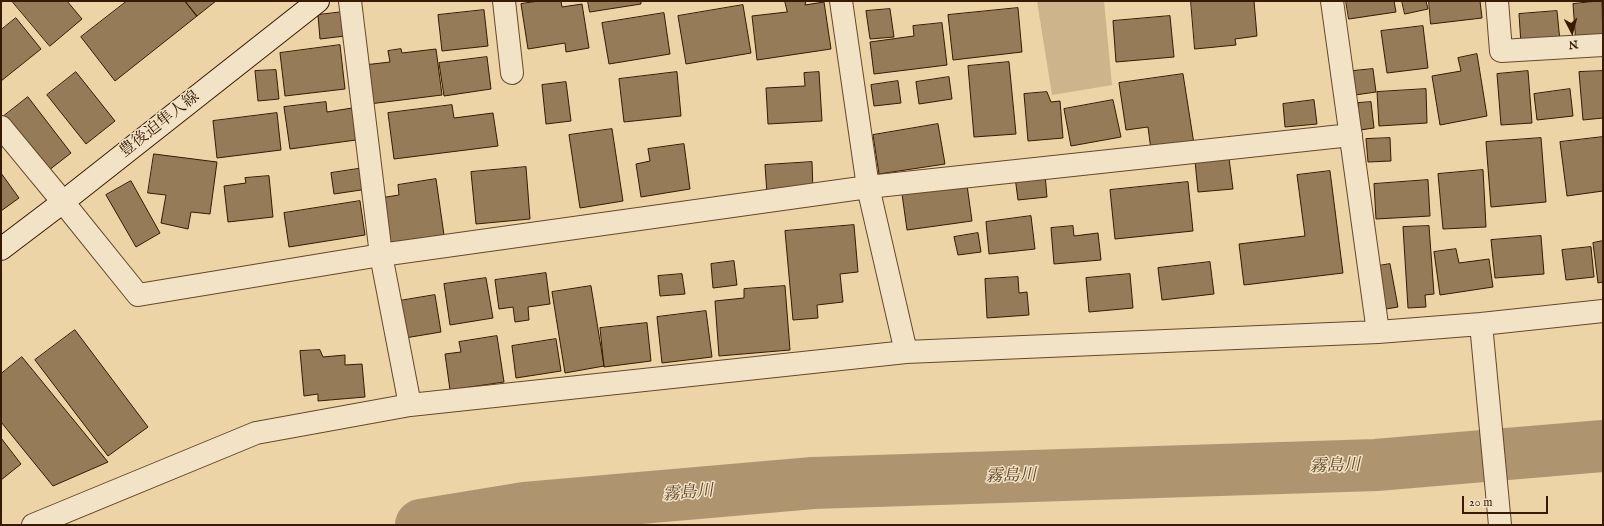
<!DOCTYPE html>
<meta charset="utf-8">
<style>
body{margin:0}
#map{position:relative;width:1604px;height:526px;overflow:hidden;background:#ecd4a7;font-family:"IM FELL English",serif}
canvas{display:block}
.frame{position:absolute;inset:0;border:2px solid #371a01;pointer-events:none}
.north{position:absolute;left:1552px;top:12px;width:40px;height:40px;-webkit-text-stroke:3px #f3e3c6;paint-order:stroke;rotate:174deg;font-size:11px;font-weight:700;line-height:16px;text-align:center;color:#371a01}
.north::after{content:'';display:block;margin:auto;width:14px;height:18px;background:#371a01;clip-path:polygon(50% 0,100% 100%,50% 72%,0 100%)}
.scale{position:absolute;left:1462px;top:496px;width:86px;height:18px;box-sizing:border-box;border:2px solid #371a01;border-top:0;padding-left:5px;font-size:12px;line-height:14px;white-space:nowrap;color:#371a01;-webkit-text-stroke:3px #f3e3c6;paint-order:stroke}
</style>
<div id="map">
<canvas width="1604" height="526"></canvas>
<div class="frame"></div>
<div class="north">N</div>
<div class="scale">20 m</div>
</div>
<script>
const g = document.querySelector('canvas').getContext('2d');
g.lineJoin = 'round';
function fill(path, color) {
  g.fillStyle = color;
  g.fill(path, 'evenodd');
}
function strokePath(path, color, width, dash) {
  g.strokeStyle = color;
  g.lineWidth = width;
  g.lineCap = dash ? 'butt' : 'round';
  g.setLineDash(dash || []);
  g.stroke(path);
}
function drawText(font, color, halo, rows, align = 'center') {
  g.font = font + ' "IM FELL English","Noto Serif JP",serif';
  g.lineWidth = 3;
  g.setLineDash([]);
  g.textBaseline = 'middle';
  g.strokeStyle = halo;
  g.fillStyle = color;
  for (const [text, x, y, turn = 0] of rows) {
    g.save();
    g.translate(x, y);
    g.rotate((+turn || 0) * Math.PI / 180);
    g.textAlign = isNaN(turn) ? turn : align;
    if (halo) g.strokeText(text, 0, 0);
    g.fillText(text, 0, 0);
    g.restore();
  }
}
const green = new Path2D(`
 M 1037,1 L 1104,1 L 1112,85 L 1052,95 Z`);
const river = new Path2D(`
 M 421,525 L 525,508 L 813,483 L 1376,465 L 1603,446`);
const building = new Path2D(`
 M 12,1 L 67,1 L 82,19 L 50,46 Z
 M 127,1 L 185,1 L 197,16 L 115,81 L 81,37 Z
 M 185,1 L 216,1 L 197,16 Z
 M 539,1 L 561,1 L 562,7 L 582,4 L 589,48 L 566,52 L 565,43 L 528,49 L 521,4 Z
 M 588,1 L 641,1 L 641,4 L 590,12 Z
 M 785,1 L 806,1 L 805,5 L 824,2 L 831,49 L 757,60 L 752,16 L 787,12 Z
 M 1191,1 L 1254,1 L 1257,36 L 1235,39 L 1236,45 L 1195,49 Z
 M 1346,1 L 1394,1 L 1396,12 L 1349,19 Z
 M 1402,1 L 1426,1 L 1428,9 L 1405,14 Z
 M 1429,1 L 1480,1 L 1482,18 L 1431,24 Z
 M 1602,1 L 1603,42 L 1576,44 L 1573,4 Z
 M 743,5 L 751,53 L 686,64 L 678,16 Z
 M 1018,8 L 1022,52 L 953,60 L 948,15 Z
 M 890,9 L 894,37 L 870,39 L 866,11 Z
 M 484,10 L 488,46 L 442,51 L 438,15 Z
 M 1557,11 L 1560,41 L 1521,44 L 1519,14 Z
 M 343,12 L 345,36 L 320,39 L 318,15 Z
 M 664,13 L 670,54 L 609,64 L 602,23 Z
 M 1170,16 L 1174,57 L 1116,62 L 1113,21 Z
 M 16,18 L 41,49 L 1,81 L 1,30 Z
 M 942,23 L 947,65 L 874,74 L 870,42 L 914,36 L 913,26 Z
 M 1423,26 L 1428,68 L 1387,73 L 1381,31 Z
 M 340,45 L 345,89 L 285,96 L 280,53 Z
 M 401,49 L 402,53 L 436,49 L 442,95 L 369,104 L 364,65 L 390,62 L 388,51 Z
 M 1477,54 L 1487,116 L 1440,125 L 1432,76 L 1461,71 L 1458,58 Z
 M 487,57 L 491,89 L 444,96 L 439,63 Z
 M 1009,62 L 1016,134 L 974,137 L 968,66 Z
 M 1373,69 L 1376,92 L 1355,95 L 1353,71 Z
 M 276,70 L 279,99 L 258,101 L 255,71 Z
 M 1528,71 L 1532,123 L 1501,125 L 1497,74 Z
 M 1603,71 L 1603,118 L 1583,120 L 1579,72 Z
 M 76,72 L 115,121 L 86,144 L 47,95 Z
 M 677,72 L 681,116 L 624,122 L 619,79 Z
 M 819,72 L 822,121 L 768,124 L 766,88 L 805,86 L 804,73 Z
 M 1183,74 L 1194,144 L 1151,150 L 1148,127 L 1126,130 L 1119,83 Z
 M 949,77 L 952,99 L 919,104 L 916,82 Z
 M 898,81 L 901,103 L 874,106 L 871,85 Z
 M 566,82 L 571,121 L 546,124 L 542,85 Z
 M 1426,89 L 1427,123 L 1379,126 L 1377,92 Z
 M 1570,89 L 1573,116 L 1537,120 L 1534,94 Z
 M 1047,92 L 1051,102 L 1060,101 L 1063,138 L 1028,141 L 1024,94 Z
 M 28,97 L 71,153 L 35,181 L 19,135 L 4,116 Z
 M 1113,100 L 1121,137 L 1071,146 L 1064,109 Z
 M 1314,100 L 1317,124 L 1285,127 L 1283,104 Z
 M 326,102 L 327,112 L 352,108 L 356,140 L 290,149 L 284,107 Z
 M 1371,102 L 1374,128 L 1360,130 L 1358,103 Z
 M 452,105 L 454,118 L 493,113 L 498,146 L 394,159 L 388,113 Z
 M 277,113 L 281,150 L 217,158 L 213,121 Z
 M 938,124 L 945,164 L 879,174 L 873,135 Z
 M 612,129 L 623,201 L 580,208 L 569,135 Z
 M 1603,137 L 1603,191 L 1567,196 L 1560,142 Z
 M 1390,138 L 1391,161 L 1368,162 L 1366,139 Z
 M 1541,138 L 1546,202 L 1491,207 L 1486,142 Z
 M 684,144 L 690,189 L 641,197 L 636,164 L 650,161 L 648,149 Z
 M 154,154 L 217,162 L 210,214 L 191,212 L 188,229 L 161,223 L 166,195 L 148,193 Z
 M 1229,158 L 1233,189 L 1198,192 L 1195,161 Z
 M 812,162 L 813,191 L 767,194 L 765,165 Z
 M 526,167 L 530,219 L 476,224 L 471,172 Z
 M 364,168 L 368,189 L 334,194 L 331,173 Z
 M 1483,170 L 1486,227 L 1443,229 L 1438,174 Z
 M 1330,171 L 1343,273 L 1244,285 L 1239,244 L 1305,236 L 1297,175 Z
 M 1,173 L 19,198 L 1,211 Z
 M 1045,174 L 1047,197 L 1018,200 L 1015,177 Z
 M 269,176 L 273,217 L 228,222 L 224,186 L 246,183 L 245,178 Z
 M 436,179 L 444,235 L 387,243 L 380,198 L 399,195 L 398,185 Z
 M 1428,180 L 1430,216 L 1376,219 L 1374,184 Z
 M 131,181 L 160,233 L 136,247 L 106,195 Z
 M 1188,182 L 1193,231 L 1115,239 L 1110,190 Z
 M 967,185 L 972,221 L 907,230 L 902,194 Z
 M 360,201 L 365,235 L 289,247 L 284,213 Z
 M 1031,216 L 1035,249 L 989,254 L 986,222 Z
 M 854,225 L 858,272 L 840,274 L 843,302 L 817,305 L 818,318 L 793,320 L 785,231 Z
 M 1073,226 L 1074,236 L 1098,233 L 1101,260 L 1054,264 L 1051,228 Z
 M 1429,226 L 1434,294 L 1425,295 L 1426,307 L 1408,308 L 1403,227 Z
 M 978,233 L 981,252 L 958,255 L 954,237 Z
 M 1541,236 L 1544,274 L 1495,278 L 1491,240 Z
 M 1603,241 L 1603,282 L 1598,283 L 1593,243 Z
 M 1591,247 L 1594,277 L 1566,280 L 1562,250 Z
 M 1456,249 L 1459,263 L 1489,259 L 1493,287 L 1440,295 L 1434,252 Z
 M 734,261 L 737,285 L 713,288 L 711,264 Z
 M 1210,262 L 1214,294 L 1162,300 L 1158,268 Z
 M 1390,264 L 1398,307 L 1386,309 L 1378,266 Z
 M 546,273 L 550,304 L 528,307 L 529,320 L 515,322 L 513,307 L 499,309 L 495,280 Z
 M 682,274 L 685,294 L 660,296 L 658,276 Z
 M 1130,274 L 1133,308 L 1089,312 L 1086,278 Z
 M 1018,277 L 1019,293 L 1027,292 L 1029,315 L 987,318 L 985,279 Z
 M 486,278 L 493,318 L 450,325 L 444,284 Z
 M 591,286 L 604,366 L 565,373 L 552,292 Z
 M 785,286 L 790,350 L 719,356 L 715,301 L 744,298 L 744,289 Z
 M 435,295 L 441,332 L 387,341 L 381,304 Z
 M 706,311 L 712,357 L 662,363 L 657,317 Z
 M 647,323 L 651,361 L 604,367 L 600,328 Z
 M 75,330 L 148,427 L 108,456 L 35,360 Z
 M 497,336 L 504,382 L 450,390 L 445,354 L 461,352 L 459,342 Z
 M 556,339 L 561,371 L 516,378 L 512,346 Z
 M 320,350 L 323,357 L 345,355 L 345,365 L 362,364 L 365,397 L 318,401 L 318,394 L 304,396 L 300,351 Z
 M 22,357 L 108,462 L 53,486 L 1,422 L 1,374 Z
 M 1,438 L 21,464 L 1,480 Z`);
const minor = new Path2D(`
 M 350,1 L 381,255 L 410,405
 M 504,1 L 512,73
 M 841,1 L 868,187 L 906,352
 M 1332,1 L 1378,332
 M 1497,1 L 1501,51 L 1603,45
 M 1,127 L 63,202 L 138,295 L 381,255 L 868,187 L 1351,135
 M 33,525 L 256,433 L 410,405 L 906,352 L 1378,332 L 1481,324
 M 1500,525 L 1481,324 L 1603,311`);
const secondary = new Path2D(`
 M 1,249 L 63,202 L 318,1`);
const streetNames = [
 ["豊後迫隼人線",160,125,-38]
];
const waterNames = [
 ["霧島川",1335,467,-2],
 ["霧島川",1011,477,-2],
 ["霧島川",688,494,-5]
];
fill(green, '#cdb48b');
strokePath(river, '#ae956f', 52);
fill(building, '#957b57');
strokePath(building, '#371a01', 1);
strokePath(minor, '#64482a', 24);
strokePath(secondary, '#371a01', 24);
strokePath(minor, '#f3e3c6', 22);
strokePath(secondary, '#f3e3c6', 22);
drawText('16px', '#371a01', '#f3e3c6', streetNames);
drawText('italic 17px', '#614528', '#f3e3c6', waterNames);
</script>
